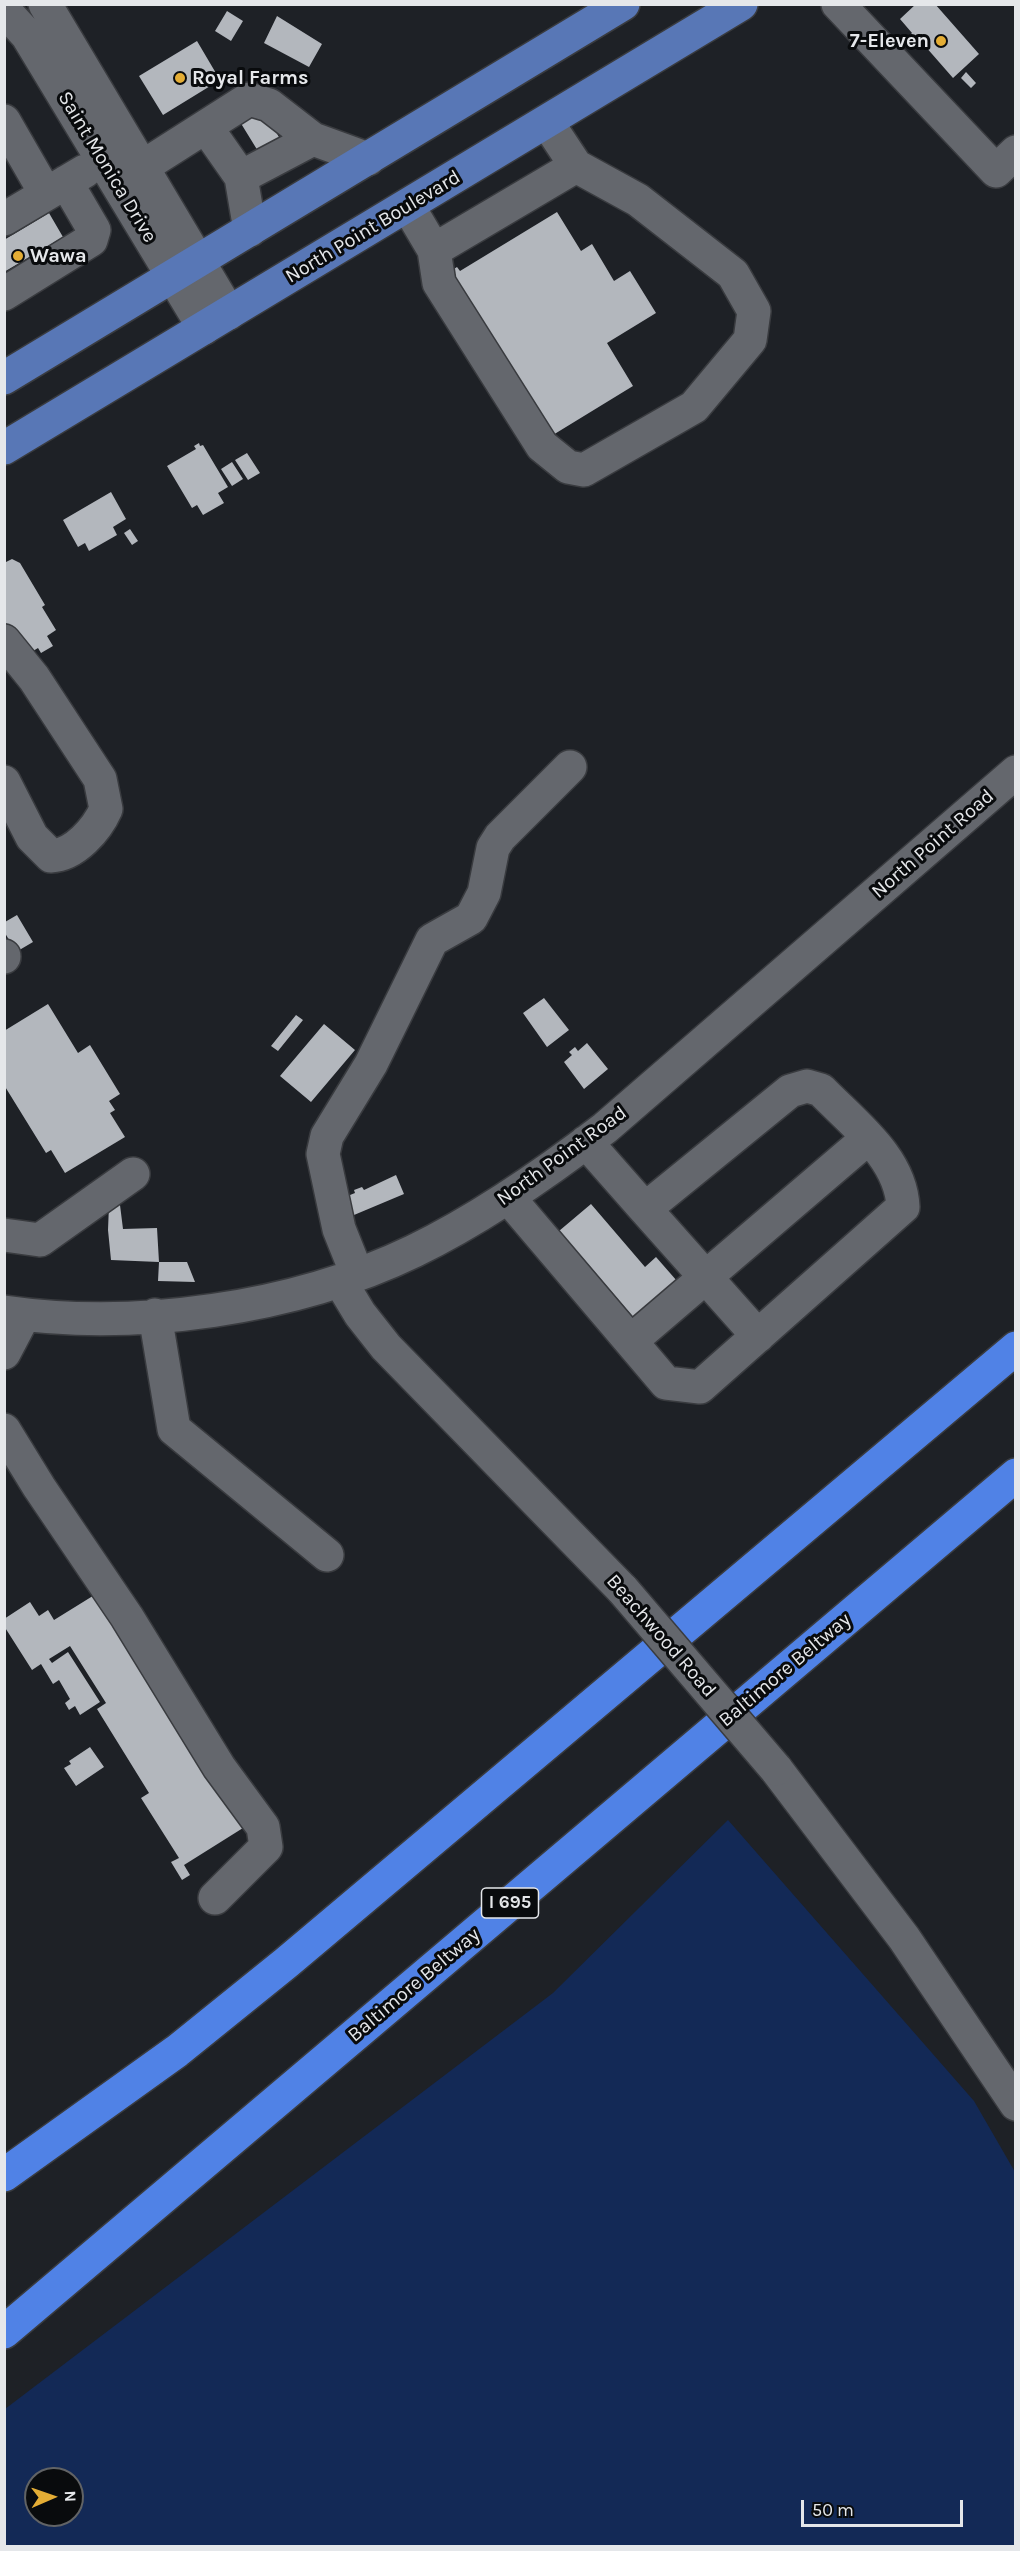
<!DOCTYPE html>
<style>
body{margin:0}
#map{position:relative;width:1020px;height:2551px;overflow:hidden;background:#1e2126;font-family:Karla,sans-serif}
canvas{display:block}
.frame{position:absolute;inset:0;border:6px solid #e5e7ea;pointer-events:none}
.north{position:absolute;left:24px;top:2467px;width:60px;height:60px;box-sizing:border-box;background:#090b0d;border:2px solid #616365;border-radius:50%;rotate:88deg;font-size:16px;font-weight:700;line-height:24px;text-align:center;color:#e5e7ea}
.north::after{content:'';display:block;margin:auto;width:21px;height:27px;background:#e4ad35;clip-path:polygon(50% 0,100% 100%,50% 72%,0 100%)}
.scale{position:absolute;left:801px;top:2500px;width:162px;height:27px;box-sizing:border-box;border:3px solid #e5e7ea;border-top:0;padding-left:8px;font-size:18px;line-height:21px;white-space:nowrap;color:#e5e7ea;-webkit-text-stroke:4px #090b0d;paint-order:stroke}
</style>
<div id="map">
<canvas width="1020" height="2551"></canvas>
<div class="frame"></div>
<div class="north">N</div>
<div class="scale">50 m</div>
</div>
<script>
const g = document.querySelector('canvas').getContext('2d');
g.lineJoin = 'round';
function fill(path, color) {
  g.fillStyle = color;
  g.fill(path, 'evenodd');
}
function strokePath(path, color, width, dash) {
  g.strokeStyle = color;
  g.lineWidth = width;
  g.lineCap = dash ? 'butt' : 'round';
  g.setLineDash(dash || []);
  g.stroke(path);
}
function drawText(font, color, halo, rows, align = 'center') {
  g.font = font + ' Karla,sans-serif';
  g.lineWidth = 6;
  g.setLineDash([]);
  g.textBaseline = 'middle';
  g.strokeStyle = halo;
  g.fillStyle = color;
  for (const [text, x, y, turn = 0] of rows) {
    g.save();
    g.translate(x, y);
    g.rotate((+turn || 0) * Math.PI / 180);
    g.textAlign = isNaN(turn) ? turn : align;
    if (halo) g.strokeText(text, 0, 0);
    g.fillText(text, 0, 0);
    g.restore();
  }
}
const green = new Path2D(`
 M 728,1820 L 974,2101 L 1015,2172 L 1015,2546 L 5,2546 L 5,2409 L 553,1993 ZM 36,2479 L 72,2479 L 72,2515 L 36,2515 Z`);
const building = new Path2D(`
 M 916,4 L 935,4 L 979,54 L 953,78 L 925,46 L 921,49 L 909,36 L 912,33 L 900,19 Z
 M 227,11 L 243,21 L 231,41 L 215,31 Z
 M 277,16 L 322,44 L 309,67 L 264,43 Z
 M 197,41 L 220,80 L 163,115 L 139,76 Z
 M 966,72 L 976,83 L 971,88 L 961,78 Z
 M 259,104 L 282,142 L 261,156 L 237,117 Z
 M 557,212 L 581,251 L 592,244 L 614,281 L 630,271 L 656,313 L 607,343 L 633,386 L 548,438 L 446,274 L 457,267 L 460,271 Z
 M 49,213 L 63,237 L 4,272 L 4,240 Z
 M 199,443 L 200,446 L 203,445 L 228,487 L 218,493 L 224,503 L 203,515 L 197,505 L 192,508 L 167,466 L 196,449 L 194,446 Z
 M 247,453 L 260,473 L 248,480 L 235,460 Z
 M 232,462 L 243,479 L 232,486 L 221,469 Z
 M 111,492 L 126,519 L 113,527 L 117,535 L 89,551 L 85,543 L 78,547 L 63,520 Z
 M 130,529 L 138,541 L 132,545 L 124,533 Z
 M 12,559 L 20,563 L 45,605 L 42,607 L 56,630 L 47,636 L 53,646 L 41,653 L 38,648 L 33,651 L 4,625 L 4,563 Z
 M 17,915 L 33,942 L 16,952 L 5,933 L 5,922 Z
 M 544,998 L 569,1030 L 547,1047 L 523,1013 Z
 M 48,1004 L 78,1053 L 90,1045 L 120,1094 L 109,1101 L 115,1110 L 110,1113 L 125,1137 L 65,1173 L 51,1150 L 46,1153 L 4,1085 L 4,1031 Z
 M 296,1015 L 303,1020 L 278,1051 L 271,1046 Z
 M 324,1024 L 355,1050 L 311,1102 L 280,1076 Z
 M 587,1043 L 608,1069 L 584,1089 L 564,1062 L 572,1055 L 569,1052 L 575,1047 L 578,1051 Z
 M 396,1175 L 404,1194 L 354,1215 L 345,1197 L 355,1193 L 354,1190 L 362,1187 L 364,1190 Z
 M 591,1204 L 645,1267 L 656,1257 L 677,1281 L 634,1318 L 581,1256 L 577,1259 L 567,1247 L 570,1244 L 559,1231 Z
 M 109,1205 L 120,1205 L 123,1229 L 157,1228 L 159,1262 L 111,1260 L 108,1230 Z
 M 159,1262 L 187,1262 L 195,1282 L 158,1281 Z
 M 96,1594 L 243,1828 L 184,1865 L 190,1875 L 182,1880 L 171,1862 L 179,1858 L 141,1798 L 149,1793 L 97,1709 L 106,1703 L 70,1646 L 49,1659 L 52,1663 L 68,1652 L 100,1702 L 80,1715 L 75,1706 L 69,1710 L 65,1703 L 70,1699 L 59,1680 L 53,1684 L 41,1664 L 32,1670 L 4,1626 L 4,1619 L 30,1602 L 39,1616 L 48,1610 L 54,1620 Z
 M 90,1747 L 104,1767 L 76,1786 L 64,1768 L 71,1764 L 69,1761 Z`);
const minor = new Path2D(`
 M 45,4 L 229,313
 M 838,4 L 996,171 L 1016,152
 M 4,10 L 27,35 L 204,328
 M 4,121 L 46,194
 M 206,127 L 241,177
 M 125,178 L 249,99 L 269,105 L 313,139
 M 408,206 L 434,250 L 439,283 L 542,446 L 568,467 L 584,470 L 694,407 L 750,340 L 754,311 L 733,274 L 638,200 L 576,166 L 547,122
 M 4,219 L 85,171
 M 250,230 L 241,177 L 313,139 L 368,159
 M 434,250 L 576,166
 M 4,294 L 91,240 L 94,230 L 66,182
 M 4,641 L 34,678 L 100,779 L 106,809 C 97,829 75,855 51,856 L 32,837 L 4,782
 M 4,956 L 4,957
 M 586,1142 L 645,1209
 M 508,1197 L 666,1383 L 700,1387 L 903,1207 C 901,1158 854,1124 821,1090 L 807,1086 L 790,1091 L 645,1209 L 758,1336
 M 4,1235 L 40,1240 L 133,1174
 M 357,1274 L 339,1229 L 323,1154 L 327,1136 L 371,1064 L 432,940 L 471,918 L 484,893 L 493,848 L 500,837 L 570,767
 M 340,1281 L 360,1314 L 386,1347 L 623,1590
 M 4,1312 C 136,1331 294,1309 414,1251 C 482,1218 545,1174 605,1128 L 1016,772
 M 155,1315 L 174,1429 L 327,1555
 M 631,1341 L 867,1139
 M 4,1353 L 24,1315
 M 4,1430 L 39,1487 L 127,1617 L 219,1767 L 263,1827 L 266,1847 L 215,1898
 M 776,1769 L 904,1938 L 1016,2104`);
const major = new Path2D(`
 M 4,378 L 623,4
 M 4,448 L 741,4`);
const highway = new Path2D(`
 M 4,2175 L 177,2051 L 286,1963 L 1016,1348
 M 4,2332 L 1016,1475`);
const minorBridge = new Path2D(`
 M 623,1590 L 776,1769`);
const markers = [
 [941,41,6,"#e4ad35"],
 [180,78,6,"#e4ad35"],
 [18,256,6,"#e4ad35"]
];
const shields = [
 [510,1903,57]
];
const shieldNames = [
 ["I 695",510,1903]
];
const poiNames = [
 ["7-Eleven",929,41,"right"],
 ["Royal Farms",192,78],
 ["Wawa",30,256]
];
const streetNames = [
 ["Saint Monica Drive",107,167,59],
 ["North Point Boulevard",373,227,-31],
 ["North Point Road",933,844,-41],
 ["North Point Road",562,1156,-36],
 ["Beachwood Road",661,1636,49],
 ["Baltimore Beltway",785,1670,-40],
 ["Baltimore Beltway",414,1985,-40]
];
fill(green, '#132956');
fill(building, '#b3b7bd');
strokePath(minor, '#393b3f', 36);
strokePath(major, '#393b3f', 36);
strokePath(highway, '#393b3f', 36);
strokePath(minor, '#64676d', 33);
strokePath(major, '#5877b6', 33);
strokePath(highway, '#5082e6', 33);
strokePath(minorBridge, '#393b3f', 36, []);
strokePath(minorBridge, '#64676d', 33);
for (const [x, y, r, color] of markers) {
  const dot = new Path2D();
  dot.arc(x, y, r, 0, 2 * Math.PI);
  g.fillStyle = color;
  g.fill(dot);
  strokePath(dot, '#090b0d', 2);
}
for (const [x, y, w] of shields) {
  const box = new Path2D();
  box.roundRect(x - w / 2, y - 15, w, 30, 4.5);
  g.fillStyle = '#090b0d';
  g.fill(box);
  strokePath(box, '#e5e7ea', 1.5);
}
drawText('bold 18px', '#e5e7ea', null, shieldNames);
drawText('bold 20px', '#e5e7ea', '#090b0d', poiNames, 'left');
drawText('20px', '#e5e7ea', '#090b0d', streetNames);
</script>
